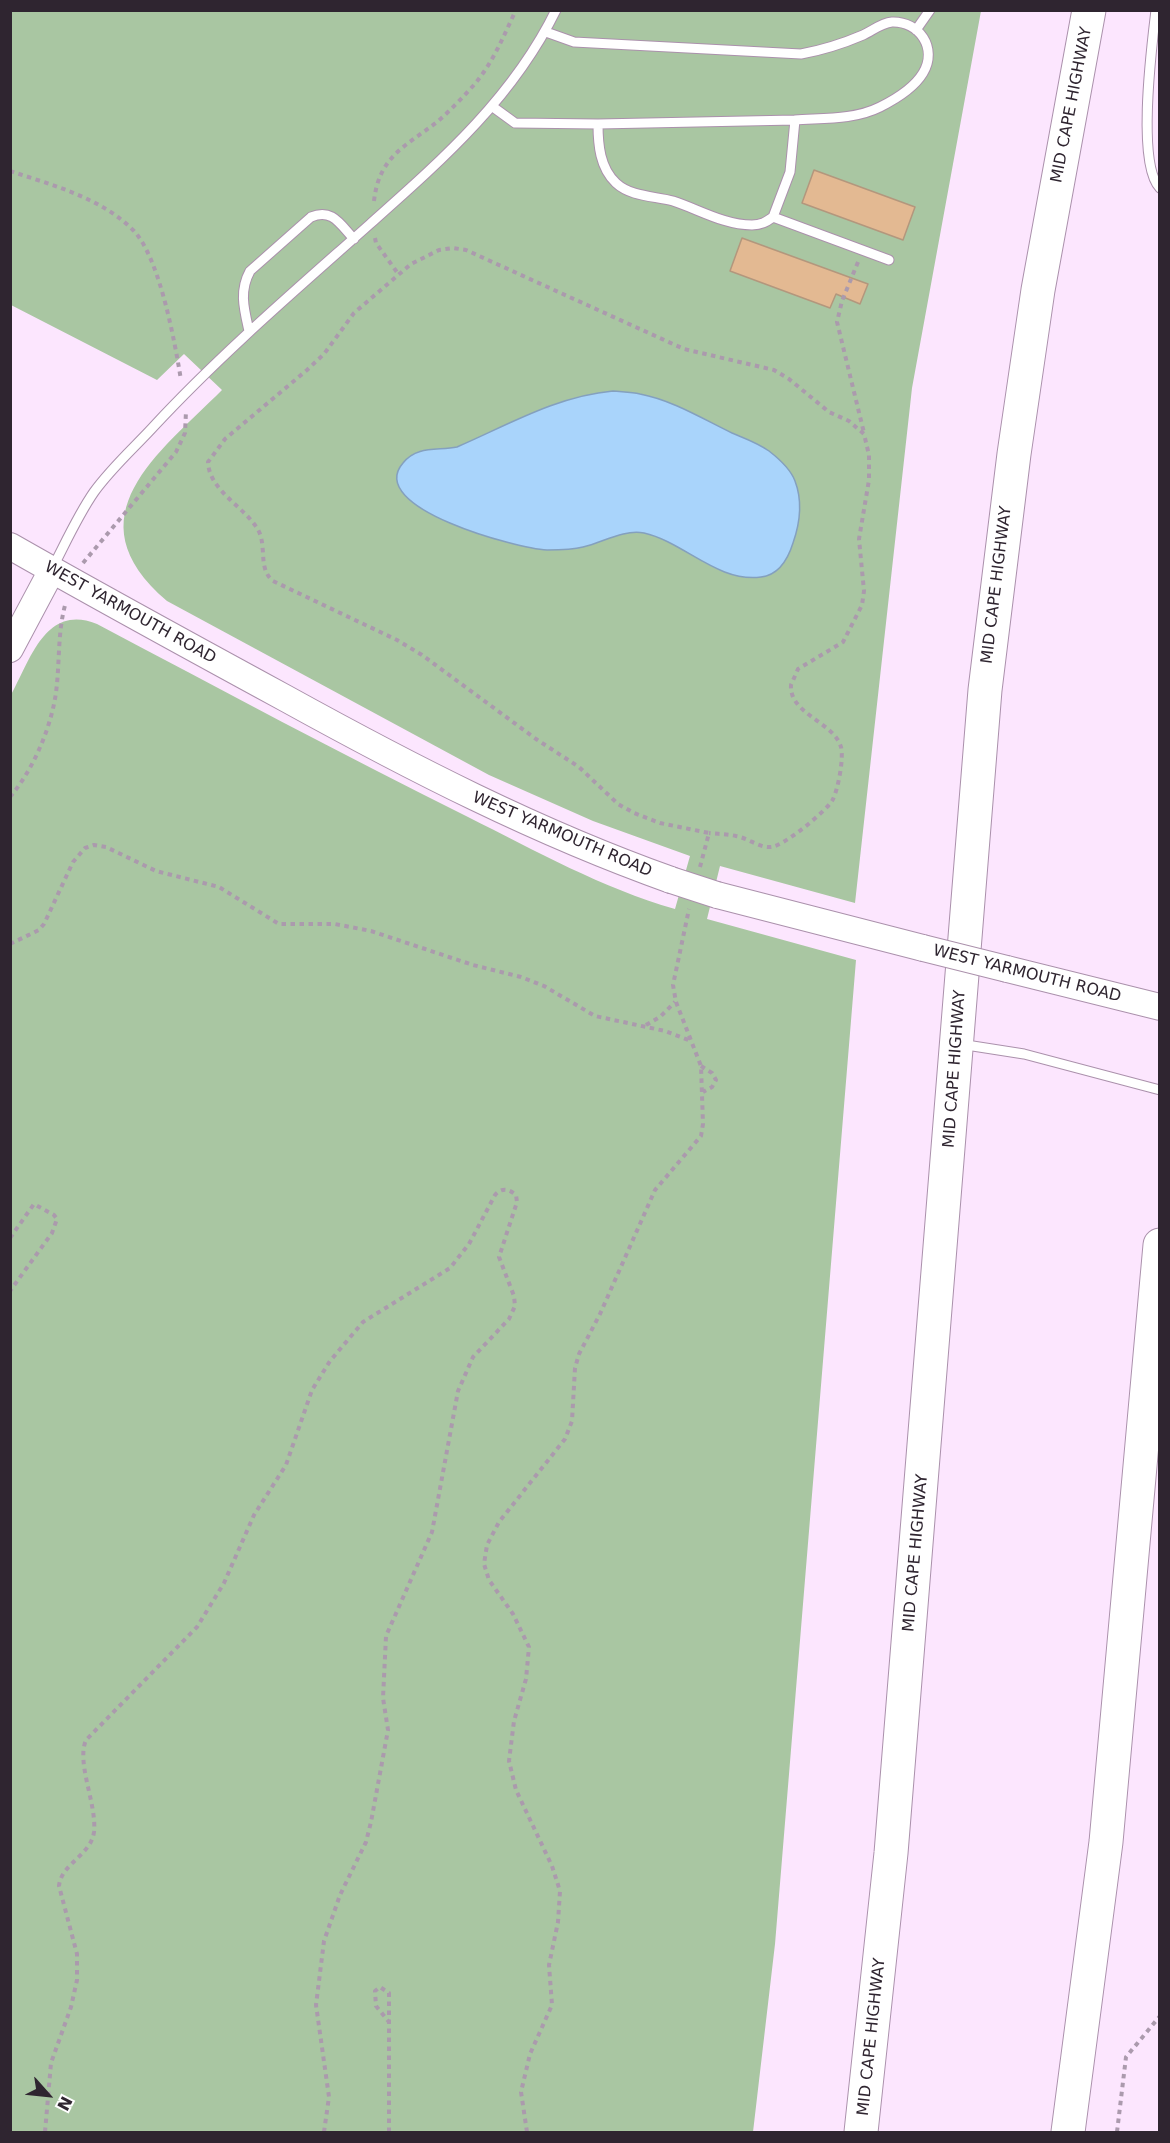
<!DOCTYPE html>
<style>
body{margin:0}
#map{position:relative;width:1170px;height:2143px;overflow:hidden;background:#fce6fe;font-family:"DejaVu Sans",sans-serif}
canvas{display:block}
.frame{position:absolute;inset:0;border:12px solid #2f2530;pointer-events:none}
.north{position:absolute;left:18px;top:2065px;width:60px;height:60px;-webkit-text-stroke:4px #fff;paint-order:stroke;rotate:117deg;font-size:16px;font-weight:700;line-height:24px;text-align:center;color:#2f2530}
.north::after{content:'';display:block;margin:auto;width:21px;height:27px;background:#2f2530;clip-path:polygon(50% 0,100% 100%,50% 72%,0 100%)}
</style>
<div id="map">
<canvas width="1170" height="2143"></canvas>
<div class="frame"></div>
<div class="north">N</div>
</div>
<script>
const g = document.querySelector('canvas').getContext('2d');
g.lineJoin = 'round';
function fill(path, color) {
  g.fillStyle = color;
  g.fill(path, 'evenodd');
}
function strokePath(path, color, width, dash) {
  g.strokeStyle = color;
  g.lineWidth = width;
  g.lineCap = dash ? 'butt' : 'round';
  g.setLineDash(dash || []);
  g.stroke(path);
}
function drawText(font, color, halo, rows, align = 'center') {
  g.font = font + ' "DejaVu Sans",sans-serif';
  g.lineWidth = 6;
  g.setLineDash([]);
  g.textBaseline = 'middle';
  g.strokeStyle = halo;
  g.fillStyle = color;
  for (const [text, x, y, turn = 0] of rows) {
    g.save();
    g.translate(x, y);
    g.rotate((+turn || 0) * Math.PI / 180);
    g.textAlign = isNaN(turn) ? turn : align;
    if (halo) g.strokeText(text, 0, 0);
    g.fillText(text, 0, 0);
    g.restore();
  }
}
const green = new Path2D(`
 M 11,11 L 981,11 L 912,388 L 855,903 L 720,866 L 707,919 L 856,960 L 775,1944 L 753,2132 L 11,2132 L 10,697 C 30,661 45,603 97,624 C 220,689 343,755 468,817 C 536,851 602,888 675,909 L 690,856 L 593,821 L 489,775 L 167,601 C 69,517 159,453 222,390 L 184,354 L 157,380 L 11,305 Z`);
const water = new Path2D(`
 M 613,391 C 622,392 631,392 640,394 C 672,400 703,419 732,433 C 744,438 758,443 769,451 C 778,458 791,470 795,481 C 803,502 800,523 793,543 C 788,559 779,575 761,577 C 718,583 684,542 644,533 C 623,529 602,543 583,547 C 572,550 558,550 547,550 C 519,549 364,508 403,463 C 417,445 438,451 457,447 C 508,425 557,396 613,391 Z`);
const building = new Path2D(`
 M 814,170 L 915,207 L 903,240 L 802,203 Z
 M 742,238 L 868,284 L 860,304 L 836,294 L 830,308 L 730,271 Z`);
const path = new Path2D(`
 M 10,171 C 52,185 102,198 134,231 C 160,259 175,343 181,380
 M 374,201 C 379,156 406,146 437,122 C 450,111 462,98 473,86 C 493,63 503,37 516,10
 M 375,238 L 376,243 L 399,275
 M 858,262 L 842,301 L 837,322 L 864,433
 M 83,563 L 176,452 L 185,433 L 186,411
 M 10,797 C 31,772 47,737 54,704 C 61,671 56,635 66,602
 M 700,867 L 709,833 L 660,823 L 634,813 L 618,804 L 579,767 L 536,739 L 422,655 L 397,640 L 273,581 C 257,568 268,545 257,528 C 243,506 209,490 208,462 L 225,439 L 307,370 L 324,354 L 354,313 L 411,264 L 439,250 L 453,248 L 466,250 L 684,349 L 774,370 L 789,379 L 829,412 L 849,421 L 864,434 L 869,455 L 869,480 L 859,539 L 864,591 L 862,605 L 843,642 L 798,669 L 791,685 C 789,714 834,722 841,747 C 844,758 838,791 832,801 C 825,812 784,846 771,847 C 759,848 748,838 736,836 C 727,834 718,834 709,833
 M 10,944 L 39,930 L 44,924 L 73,862 L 85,848 L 94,845 L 106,847 L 156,871 L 219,887 L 279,924 L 335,924 L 371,931 L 473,965 L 521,977 L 544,986 L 595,1016 L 665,1031 L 691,1041
 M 646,1025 L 660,1017 L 675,1002
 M 701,1066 L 712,1073 L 716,1080 L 712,1087 L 703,1092
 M 10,1238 L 34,1204 L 54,1215 L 57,1219 L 52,1233 L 10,1291
 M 45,2132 L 51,2063 L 71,2007 L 77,1980 L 77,1954 L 59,1886 C 61,1864 91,1855 94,1832 C 97,1804 76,1763 86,1740 L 197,1627 L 224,1583 L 254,1515 L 286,1465 L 312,1390 L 330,1361 L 363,1322 L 450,1268 L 469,1244 L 495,1195 C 502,1187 509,1189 516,1195 L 517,1202 L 499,1257 L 514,1296 L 515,1306 L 509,1319 L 473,1357 L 458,1391 L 432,1532 L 386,1636 L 383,1698 L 388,1730 L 371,1822 L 366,1842 L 340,1895 L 324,1941 L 316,2005 L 329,2097 L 324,2132
 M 389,2132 L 389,1993 L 380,1987 L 375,1991 L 376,2006 L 389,2022
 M 527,2132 L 521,2092 L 530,2054 L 552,2005 L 549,1965 L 558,1922 L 560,1891 L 552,1866 L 516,1790 L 509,1761 L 514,1721 L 526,1679 L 529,1647 L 513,1614 L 489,1580 L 484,1564 L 487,1545 L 499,1522 L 565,1439 L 572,1421 L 575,1368 L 579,1354 L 600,1314 L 655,1190 L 701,1136 L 703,1124 L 701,1066 L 676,1002 L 673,985 L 689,909
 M 1117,2132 L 1126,2057 L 1160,2016`);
const service = new Path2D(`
 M 1156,10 C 1152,44 1136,164 1160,188
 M 916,30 L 930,10
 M 546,32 L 574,42 L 801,54 C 823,50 842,44 863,35 C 872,31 881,23 892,22 C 919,21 938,48 923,73 C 914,88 896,99 880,107 C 854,120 823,118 795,120
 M 493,107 L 515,123 L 598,124 C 598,145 600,168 616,183 C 631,197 655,196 673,201 C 698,209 724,225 752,225 C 761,225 766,222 773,217 L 889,260
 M 598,124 L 795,120 L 790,172 L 773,217
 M 249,331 C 244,309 239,291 250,271 L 311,217 C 332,208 340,224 354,239
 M 53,567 C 66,542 78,515 94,492 C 112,467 135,447 155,425 C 222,353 297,289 370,224 C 442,160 513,98 556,10
 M 960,1044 L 1024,1054 L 1160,1090`);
const secondary = new Path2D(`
 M 10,546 C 101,598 193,648 285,698 C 410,767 536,832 671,880
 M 10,649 L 52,570
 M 717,895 L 923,948
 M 1007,969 L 1160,1007`);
const motorway = new Path2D(`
 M 861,2132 L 891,1853 L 985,690 L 1014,454 L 1038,290 L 1089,10
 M 1068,2132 L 1106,1842 L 1160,1245`);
const secondaryBridge = new Path2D(`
 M 671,880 L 717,895
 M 923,948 L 1007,969`);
const streetNames = [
 ["MID CAPE HIGHWAY",1072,105,-79],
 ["MID CAPE HIGHWAY",997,585,-83],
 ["WEST YARMOUTH ROAD",130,613,29],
 ["WEST YARMOUTH ROAD",562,835,23],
 ["WEST YARMOUTH ROAD",1027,974,14],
 ["MID CAPE HIGHWAY",955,1069,-86],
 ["MID CAPE HIGHWAY",916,1553,-85],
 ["MID CAPE HIGHWAY",872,2037,-84]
];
fill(green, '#a9c6a2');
fill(water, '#a9d4fb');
strokePath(water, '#84a0be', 1.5);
fill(building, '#e3b992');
strokePath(building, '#b3977d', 1.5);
strokePath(service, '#ab91ac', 11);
strokePath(secondary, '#ab91ac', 28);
strokePath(motorway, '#ab91ac', 35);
strokePath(path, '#ab9aad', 4, [4.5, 4.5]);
strokePath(service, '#fff', 9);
strokePath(secondary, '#fff', 26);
strokePath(motorway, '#fff', 33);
strokePath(secondaryBridge, '#ab91ac', 28, []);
strokePath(secondaryBridge, '#fff', 26);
drawText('16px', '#2f2530', '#fff', streetNames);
</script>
